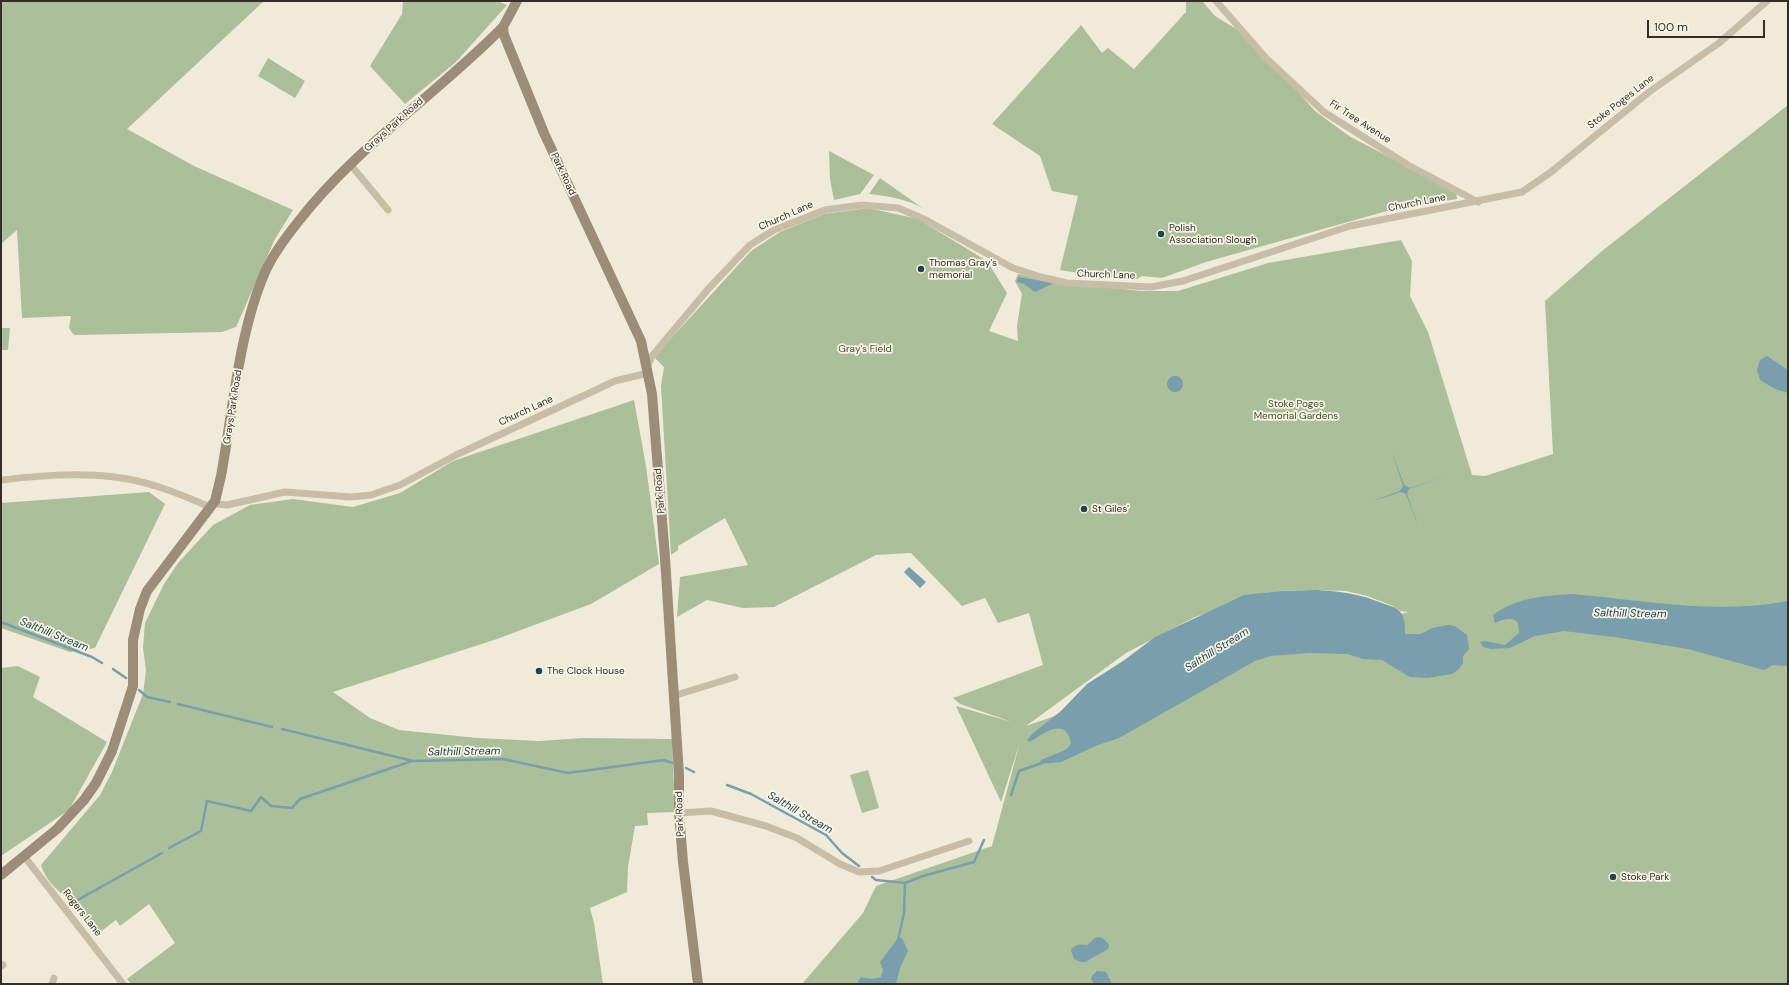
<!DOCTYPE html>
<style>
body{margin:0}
#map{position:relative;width:1789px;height:985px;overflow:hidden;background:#f0ebd9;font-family:"DM Sans",sans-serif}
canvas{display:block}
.frame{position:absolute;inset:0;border:2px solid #342e27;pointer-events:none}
.scale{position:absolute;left:1647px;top:20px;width:118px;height:18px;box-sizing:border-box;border:2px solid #342e27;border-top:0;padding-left:5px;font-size:12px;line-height:14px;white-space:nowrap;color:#342e27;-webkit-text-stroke:3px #f8f4e5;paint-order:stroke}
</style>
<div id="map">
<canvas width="1789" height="985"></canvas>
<div class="frame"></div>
<div class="scale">100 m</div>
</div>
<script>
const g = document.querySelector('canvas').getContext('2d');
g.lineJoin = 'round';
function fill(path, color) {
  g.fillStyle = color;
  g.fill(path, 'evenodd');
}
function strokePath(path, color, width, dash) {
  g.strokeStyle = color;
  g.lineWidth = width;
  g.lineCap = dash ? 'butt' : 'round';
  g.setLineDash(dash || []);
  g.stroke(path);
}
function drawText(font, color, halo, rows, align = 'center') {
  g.font = font + ' "DM Sans",sans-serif';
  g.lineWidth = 3.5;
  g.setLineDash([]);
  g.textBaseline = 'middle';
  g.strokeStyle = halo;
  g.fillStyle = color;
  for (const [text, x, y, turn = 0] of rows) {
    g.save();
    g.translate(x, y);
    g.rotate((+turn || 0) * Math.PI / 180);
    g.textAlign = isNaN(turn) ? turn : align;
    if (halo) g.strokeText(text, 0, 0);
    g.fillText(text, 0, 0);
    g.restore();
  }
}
const green = new Path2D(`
 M 1,1 L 264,1 L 127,129 L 194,166 L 293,210 L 275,239 L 236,327 L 222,332 L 75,335 L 73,334 L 69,328 L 71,316 L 22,318 L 17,230 L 1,244 Z
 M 403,1 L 497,1 L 507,5 L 456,62 L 405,104 L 370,66 L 402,14 Z
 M 1186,1 L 1202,1 L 1215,16 L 1248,36 L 1315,111 L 1349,136 L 1456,192 L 1457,199 L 1394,209 L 1206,262 L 1162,278 L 1142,276 L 1137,279 L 1097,276 L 1060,270 L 1078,196 L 1052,191 L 1040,156 L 992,124 L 1081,25 L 1102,53 L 1108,48 L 1134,69 L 1186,12 Z
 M 268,58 L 305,81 L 295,98 L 258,76 Z
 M 1788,105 L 1788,984 L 802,984 L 863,913 L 876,886 L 992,846 L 1020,742 L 1001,802 L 956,706 L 1012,722 L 960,704 L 953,698 L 1043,665 L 1029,613 L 998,623 L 985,598 L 962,606 L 911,553 L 876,555 L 774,607 L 743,608 L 707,600 L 677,617 L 680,577 L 748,565 L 725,518 L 678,546 L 678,550 L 671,555 L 661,386 L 664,367 L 654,357 L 751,251 L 780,232 L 824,214 L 868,208 L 918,219 L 987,261 L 1007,293 L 989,331 L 1018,341 L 1017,326 L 1022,294 L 1015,281 L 1018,274 L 1055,282 L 1141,291 L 1178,291 L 1268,263 L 1401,240 L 1412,261 L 1410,296 L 1428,332 L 1472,475 L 1485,476 L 1553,454 L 1545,301 L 1602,251 ZM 1316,590 L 1346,591 L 1367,596 L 1393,606 L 1400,611 L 1409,612 L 1256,646 L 1026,726 L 1126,653 L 1195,617 L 1264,593 L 1281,591 Z
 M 829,151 L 874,175 L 860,194 L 834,200 L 830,179 Z
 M 880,178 L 924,209 C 908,199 887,196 869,194 Z
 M 1,328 L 10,328 L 8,350 L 1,350 Z
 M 634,400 L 646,466 L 659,564 L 591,604 L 494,640 L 333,692 L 370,718 L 399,730 L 477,738 L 539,741 L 583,738 L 672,739 L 675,812 L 647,813 L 648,825 L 635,826 L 628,867 L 627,892 L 590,908 L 594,923 L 603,984 L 131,984 L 127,979 L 175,943 L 149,904 L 120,926 L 116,920 L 95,936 C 88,926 82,915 74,906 C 62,893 46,883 41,865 L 100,795 L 112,772 L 143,694 L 146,670 L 143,648 L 145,623 L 164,584 L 178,563 L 213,525 L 250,505 L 293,499 L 353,507 L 400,493 L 453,461 Z
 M 149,492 L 165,504 L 95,648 L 70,652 L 1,628 L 1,503 Z
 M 18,666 L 40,677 L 33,697 L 107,742 L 69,810 L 1,856 L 1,668 Z
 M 868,770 L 879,808 L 862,813 L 850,775 Z`);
const water = new Path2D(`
 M 1018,277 L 1054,283 L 1035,292 L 1024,284 L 1017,282 Z
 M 1767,356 L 1788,370 L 1788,393 L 1775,389 L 1760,380 L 1757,370 L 1760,360 Z
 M1167 384a8 8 0 1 1 16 0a8 8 0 1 1-16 0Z
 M 1392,452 L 1404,485 L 1410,488 L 1443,477 L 1409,489 L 1407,494 L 1419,528 L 1406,494 L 1401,492 L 1370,502 L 1400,491 L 1403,486 Z
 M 909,567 L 926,582 L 920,588 L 904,572 Z
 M 1316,590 C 1340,591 1360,594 1382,603 C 1389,606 1396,606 1401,613 C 1405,619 1405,627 1405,634 L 1421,634 L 1432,628 L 1448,625 L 1455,626 L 1467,635 L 1469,649 L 1463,656 L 1463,663 L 1459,669 L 1452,674 L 1427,678 L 1410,677 L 1382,660 L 1363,659 L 1348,654 L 1309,653 L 1271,656 L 1255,661 L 1119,738 L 1098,745 L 1061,762 L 1039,764 L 1041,760 L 1063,751 L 1069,747 L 1071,743 C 1066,716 1043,733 1030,742 L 1027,740 L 1033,733 L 1061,711 L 1087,684 L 1123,661 L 1155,637 L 1244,595 L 1281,591 Z
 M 1571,594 C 1644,600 1715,615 1788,601 L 1788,666 L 1773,665 L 1764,670 L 1688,649 L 1614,637 L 1564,631 L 1535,636 L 1510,648 L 1491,649 L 1483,647 L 1480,642 L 1485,641 L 1505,645 L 1519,633 C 1520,614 1507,618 1495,623 L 1493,615 C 1516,598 1542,596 1571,594 Z
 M 1100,937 L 1104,939 L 1109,945 L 1108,949 L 1085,962 L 1081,962 L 1074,959 L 1071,950 C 1075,944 1080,944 1087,945 L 1095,938 Z
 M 898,938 L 902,938 L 908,951 L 900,968 L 896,984 L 859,984 L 858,981 L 861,977 L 871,979 L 881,977 L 883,970 L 880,962 Z
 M 1097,971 L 1106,972 L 1112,984 L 1094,984 L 1091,979 L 1092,976 Z`);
const stream = new Path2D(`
 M 1,622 L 92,657 L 102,663
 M 113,669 L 126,678
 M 139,690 L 147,697 L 170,702
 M 178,704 L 272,727
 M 282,729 L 413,761 L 503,759 L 568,773 L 664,760 L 672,763
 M 686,768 L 694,772
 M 727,785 L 751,794 L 826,835 L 842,853 L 859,866
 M 1011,795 L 1019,771 L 1042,763
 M 169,848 L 201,831 L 207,801 L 251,811 L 261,797 L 271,806 L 292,808 L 300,799 L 412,761
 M 872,877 L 876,880 L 905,883 L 923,876 L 974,862 L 984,840
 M 74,902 L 162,853
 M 898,940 L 904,913 L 905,883`);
const minor = new Path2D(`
 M 1216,1 L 1266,58 L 1324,112 L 1408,165 L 1478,202
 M 350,164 L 388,210
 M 1,480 C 38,476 77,472 114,477 C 146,480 180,494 210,507
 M 215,501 L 217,504 L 227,505 L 285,492 L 351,497 L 371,495 L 400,485 L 456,455 L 615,381 L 644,374 L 652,356 L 709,288 L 750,245 L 774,230 L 825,210 L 862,205 L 898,208 L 924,219 L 1013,268 L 1041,277 L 1067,283 L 1151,287 L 1183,281 L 1350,226 L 1522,192 L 1551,172 L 1649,92 L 1719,43 L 1767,1
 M 673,696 L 735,677
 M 679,813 L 711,811 L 766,826 L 797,838 L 840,864 L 859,872 L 879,871 L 969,841
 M 24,856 L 123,984
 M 1,966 L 3,965
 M 52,984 L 54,978`);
const secondary = new Path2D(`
 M 503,27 L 504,35 L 544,133 L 641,341 L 652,394 L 665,558 L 679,775 L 679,813 L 683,862 L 698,984
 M 1,875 L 57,829 L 84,800 L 96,783 L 112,751 L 133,686 L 133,640 L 140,609 L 147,591 L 215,501 L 221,476 C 233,410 239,330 266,270 C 274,253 286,237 298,222 C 356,147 437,94 503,27 L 517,1`);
const markers = [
 [1161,234,4,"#1e4454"],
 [921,269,4,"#1e4454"],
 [1084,509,4,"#1e4454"],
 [539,671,4,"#1e4454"],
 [1613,877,4,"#1e4454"]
];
const streetNames = [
 ["Stoke Poges Lane",1621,102,-38],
 ["Fir Tree Avenue",1360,122,33],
 ["Grays Park Road",394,125,-42],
 ["Park Road",563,174,65],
 ["Church Lane",1417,203,-11],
 ["Church Lane",786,216,-24],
 ["Church Lane",1106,275,2],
 ["Grays Park Road",233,407,-81],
 ["Church Lane",526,411,-25],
 ["Park Road",660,491,-95],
 ["Park Road",680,814,-92],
 ["Rogers Lane",82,913,52]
];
const poiNames = [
 ["Polish",1169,228],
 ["Association Slough",1169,240],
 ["Thomas Gray's",929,263],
 ["memorial",929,275],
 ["St Giles'",1092,509],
 ["The Clock House",547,671],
 ["Stoke Park",1621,877]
];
const parkNames = [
 ["Gray's Field",865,349],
 ["Stoke Poges",1296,404],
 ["Memorial Gardens",1296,416]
];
const waterNames = [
 ["Salthill Stream",1630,614,1],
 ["Salthill Stream",54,635,22],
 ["Salthill Stream",1217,650,-32],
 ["Salthill Stream",464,752,-1],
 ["Salthill Stream",800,813,30]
];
fill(green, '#aabf9a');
fill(water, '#799eac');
strokePath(stream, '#799eac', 2.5);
strokePath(minor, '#c8bda6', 7);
strokePath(secondary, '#9b8d77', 10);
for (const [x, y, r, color] of markers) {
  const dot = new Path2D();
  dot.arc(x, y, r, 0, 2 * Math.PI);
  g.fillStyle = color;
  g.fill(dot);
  strokePath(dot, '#f8f4e5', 1.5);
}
drawText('10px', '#342e27', '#f8f4e5', streetNames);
drawText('10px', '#342e27', '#f8f4e5', poiNames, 'left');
drawText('10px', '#3b512b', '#f8f4e5', parkNames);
drawText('italic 11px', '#1e4454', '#f8f4e5', waterNames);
</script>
